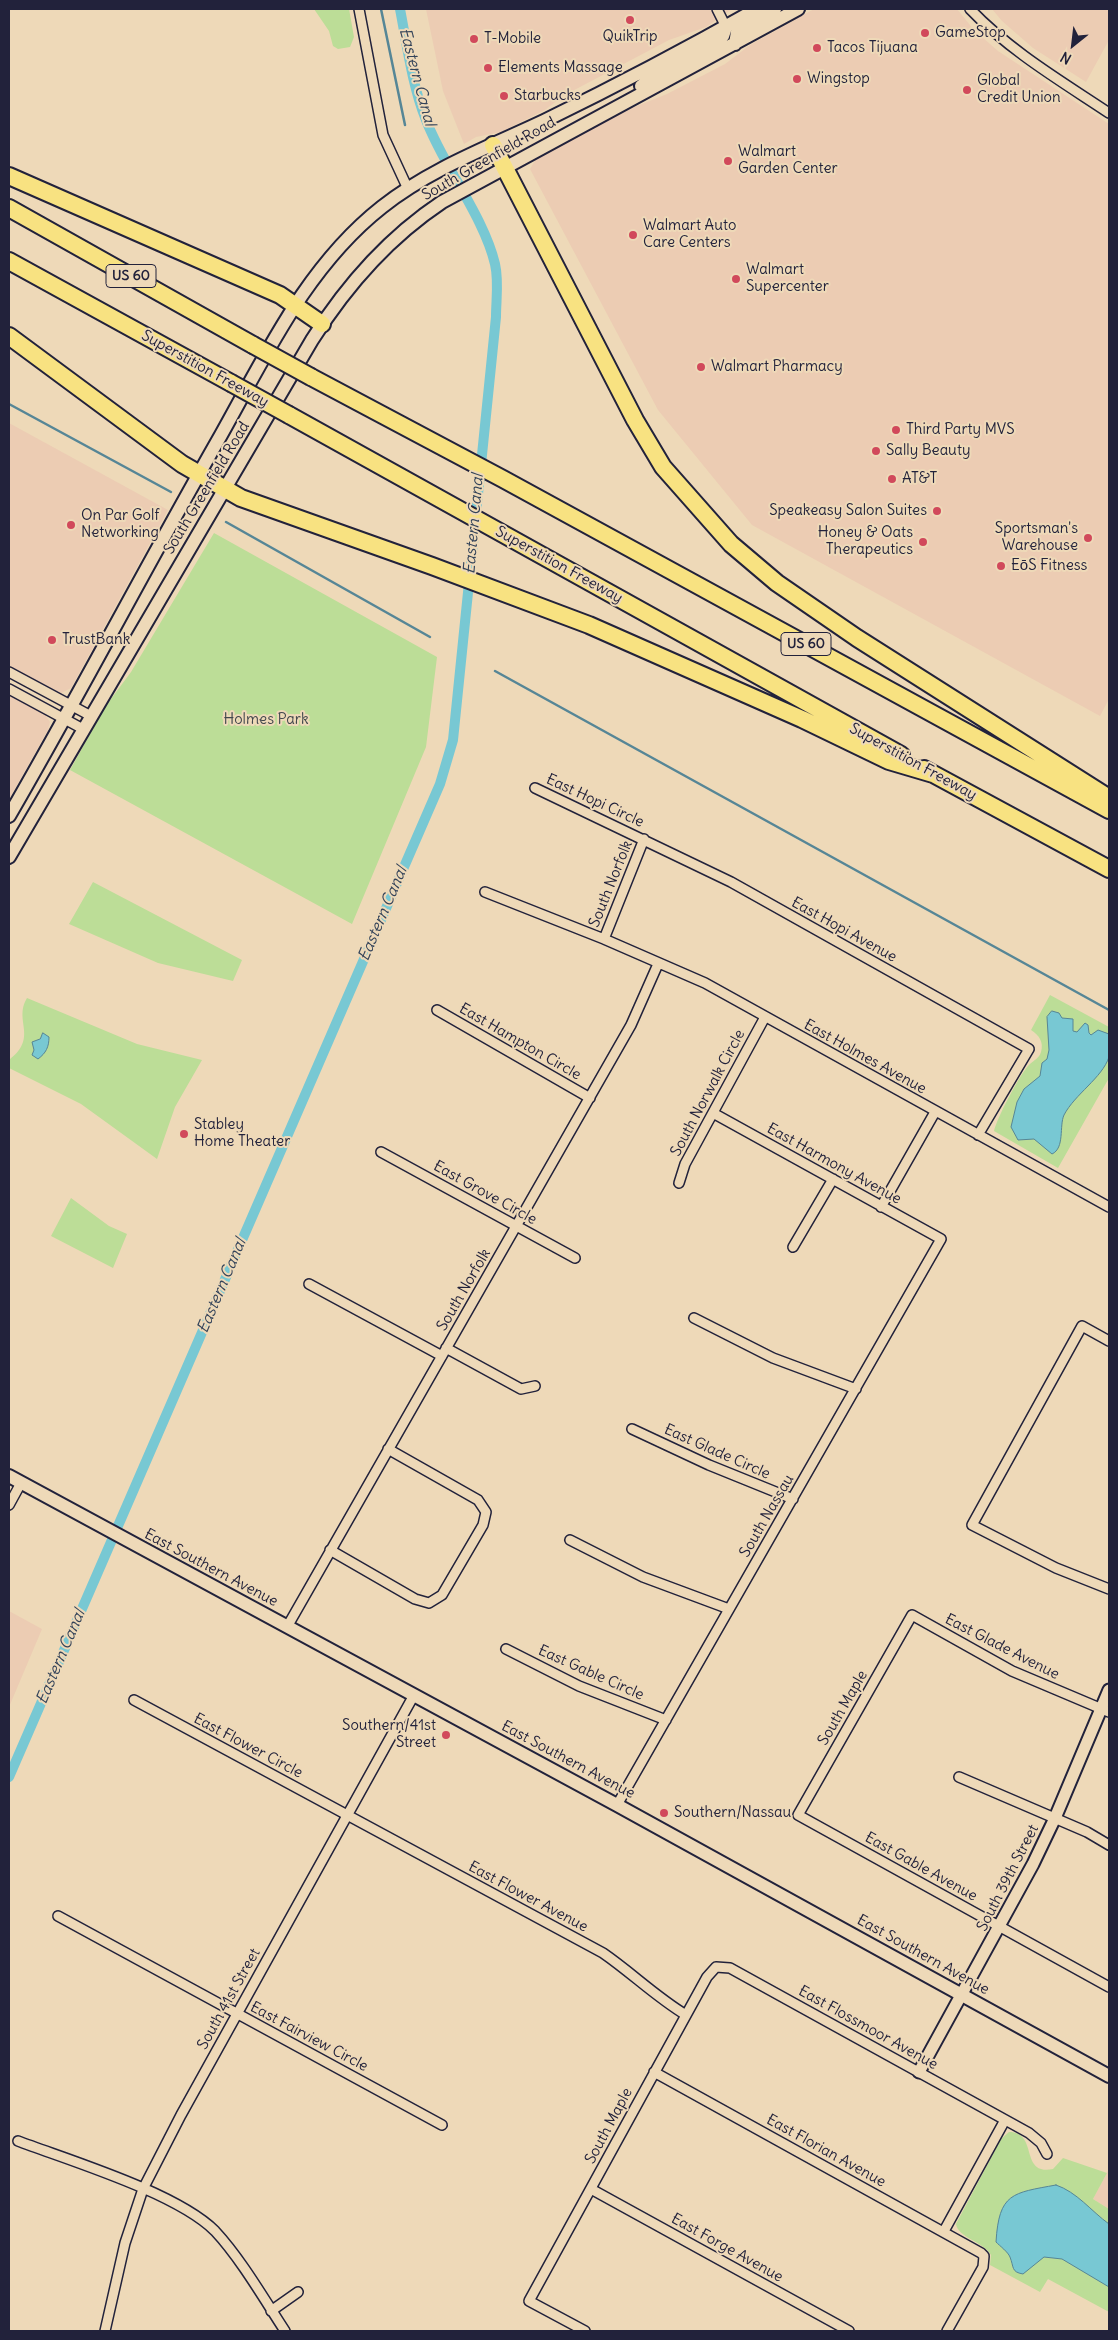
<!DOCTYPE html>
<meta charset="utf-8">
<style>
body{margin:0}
#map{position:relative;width:1118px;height:2340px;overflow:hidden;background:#eed9b8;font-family:Delius,sans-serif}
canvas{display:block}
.frame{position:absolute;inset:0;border:10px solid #22223b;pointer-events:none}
.north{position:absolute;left:1048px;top:20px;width:50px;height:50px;-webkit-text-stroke:4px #eed9b8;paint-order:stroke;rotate:209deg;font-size:14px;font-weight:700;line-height:20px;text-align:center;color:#22223b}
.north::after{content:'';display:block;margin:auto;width:18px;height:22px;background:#22223b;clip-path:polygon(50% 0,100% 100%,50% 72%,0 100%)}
</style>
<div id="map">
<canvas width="1118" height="2340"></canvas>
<div class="frame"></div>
<div class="north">N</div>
</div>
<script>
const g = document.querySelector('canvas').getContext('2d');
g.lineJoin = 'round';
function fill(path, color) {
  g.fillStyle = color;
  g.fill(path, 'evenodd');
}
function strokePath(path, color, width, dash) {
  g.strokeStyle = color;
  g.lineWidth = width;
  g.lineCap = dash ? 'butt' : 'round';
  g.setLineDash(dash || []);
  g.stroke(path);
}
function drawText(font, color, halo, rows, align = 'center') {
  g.font = font + ' Delius,sans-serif';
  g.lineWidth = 4;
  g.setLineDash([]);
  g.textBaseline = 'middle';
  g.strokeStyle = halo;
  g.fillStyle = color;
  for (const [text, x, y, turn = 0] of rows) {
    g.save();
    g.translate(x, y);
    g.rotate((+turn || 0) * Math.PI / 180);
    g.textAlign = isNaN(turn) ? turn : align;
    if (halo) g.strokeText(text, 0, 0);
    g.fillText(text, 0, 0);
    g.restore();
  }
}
const built = new Path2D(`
 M 426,9 L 732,9 L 706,27 L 669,40 L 563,96 L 545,110 L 501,132 L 476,137 L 464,144 L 443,91 Z
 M 814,9 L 957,9 L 974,30 L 998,51 L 1109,124 L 1109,699 L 1100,716 L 752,525 L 658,410 L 530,169 L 536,159 L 578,135 L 632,108 L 667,94 L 725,64 L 750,45 Z
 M 992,9 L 1109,9 L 1109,40 L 1086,82 L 1033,48 L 1002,21 Z
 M 9,423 L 168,510 L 71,688 L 61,693 L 9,666 Z
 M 9,695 L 45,715 L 50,722 L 48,730 L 9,799 Z
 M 9,1611 L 42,1629 L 9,1707 Z
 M 1109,2169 L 1109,2209 L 1093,2199 Z`);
const green = new Path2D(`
 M 314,9 L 349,9 L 354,37 L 350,47 L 338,49 L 333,46 L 329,31 Z
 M 214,533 L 437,657 L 426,747 L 352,924 L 70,770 L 105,707 L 131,672 Z
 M 93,882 L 242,960 L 233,981 L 158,963 L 69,924 Z
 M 1050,995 L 1109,1027 L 1109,1078 L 1058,1168 L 994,1131 C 997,1118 1019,1076 1028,1066 C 1032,1061 1039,1059 1041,1052 C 1044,1042 1039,1035 1031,1030 Z
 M 27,998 L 137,1044 L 202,1060 L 175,1107 L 157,1159 L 81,1104 L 9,1068 L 9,1060 C 39,1037 13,1021 27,998 Z
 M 71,1198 L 109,1226 L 127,1234 L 113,1268 L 51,1236 Z
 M 1009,2132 C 1039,2132 1019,2176 1053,2169 L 1063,2158 L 1107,2173 L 1093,2199 L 1109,2209 L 1109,2312 L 1048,2279 L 1040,2292 L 990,2265 L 991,2255 C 983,2241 958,2238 956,2224 L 1001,2139 Z`);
const water = new Path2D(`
 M 1052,1011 L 1059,1013 L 1062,1018 L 1073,1019 L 1073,1031 L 1077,1032 L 1085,1023 L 1088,1025 L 1089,1033 L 1091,1035 L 1098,1030 L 1109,1034 C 1109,1040 1111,1051 1109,1057 C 1102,1078 1075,1094 1064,1115 C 1059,1126 1065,1148 1052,1154 L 1034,1139 L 1018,1140 L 1011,1127 L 1017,1102 L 1024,1089 L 1040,1076 L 1042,1063 L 1047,1059 L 1049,1050 L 1047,1017 Z
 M 43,1033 L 49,1037 C 49,1047 46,1053 38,1059 L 32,1055 L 34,1050 L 32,1042 L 40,1039 Z
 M 1056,2185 C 1077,2192 1091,2211 1109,2224 L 1109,2287 L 1062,2259 L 1044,2257 L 1023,2274 C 1011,2272 1014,2267 1010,2257 C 1008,2252 1000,2246 996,2242 C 999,2193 1012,2193 1056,2185 Z`);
const stream = new Path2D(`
 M 381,9 L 405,125
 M 9,404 L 171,492
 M 226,522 L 430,637
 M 495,671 L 1109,1010`);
const canal = new Path2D(`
 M 9,1777 L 440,784 L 453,740 L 496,317 C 496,300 499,281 495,264 C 484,217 444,167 426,120 C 412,85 407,45 400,9`);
const minor = new Path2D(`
 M 359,9 L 383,135 L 408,189
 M 717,9 L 726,27
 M 970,9 C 1010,51 1061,81 1109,113
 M 9,672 L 91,716
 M 9,689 L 83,729
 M 535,788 L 731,882 L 1029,1049 L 978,1135
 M 485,892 L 604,939 L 705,983 L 1109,1207
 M 604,939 L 644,839
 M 437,1010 L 590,1098
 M 381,1152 L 575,1258
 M 679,1183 L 685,1164 L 765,1017
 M 881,1207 L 935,1112
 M 793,1247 L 833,1179
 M 309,1284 L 442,1356
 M 694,1318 L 773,1358 L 856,1389
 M 1109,1341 L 1082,1326 L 972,1525 L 1056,1568 L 1109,1589
 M 446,1348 L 521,1389 L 535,1386
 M 632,1429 L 709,1465 L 793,1499
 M 9,1505 L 21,1483
 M 570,1540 L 643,1577 L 729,1609
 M 330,1550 L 415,1599 L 429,1603 L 442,1595 L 483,1525 L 486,1512 L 478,1500 L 388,1449
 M 287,1627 L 631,1025 L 658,964
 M 506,1649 L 579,1686 L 666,1720
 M 134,1700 L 603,1953 C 632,1973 656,1997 686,2015
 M 1109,1712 L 1012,1671 L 912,1615 L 798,1815 L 1109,1987
 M 959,1777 L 1087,1832 L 1109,1845
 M 617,1805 L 941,1239 L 713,1113
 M 58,1916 L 442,2125
 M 654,2072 L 981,2253 L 984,2256 L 983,2267 L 947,2331
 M 18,2141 C 71,2161 177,2193 215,2231 C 241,2259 264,2299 285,2331
 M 591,2189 L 849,2331
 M 944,2231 L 1005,2120
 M 271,2311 L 298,2292
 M 105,2331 L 125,2243 L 143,2189 L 181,2115 L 414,1695
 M 585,2331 L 529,2301 L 707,1977 L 716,1967 L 730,1968 L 1029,2133 L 1041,2143 L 1047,2154`);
const tertiary = new Path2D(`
 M 919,2072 L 1033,1864 L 1055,1818 L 1109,1690`);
const secondary = new Path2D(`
 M 735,44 L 737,32 L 775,9
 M 641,86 L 657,74 L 718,42 L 723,36 L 726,27
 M 9,816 C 82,690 149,561 221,435 C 267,353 307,266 382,207 C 430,169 489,147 544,121 C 616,86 688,48 757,9
 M 9,857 L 312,340 C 346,286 388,238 442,202 L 798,9
 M 9,1476 L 617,1805 L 1109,2076`);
const motorway = new Path2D(`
 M 493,145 L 635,420 L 663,467 L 731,544 L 777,583 L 857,638 L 1109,798
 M 9,176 L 280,295 L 322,324
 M 9,208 L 253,345
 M 9,261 L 231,383
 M 9,336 L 182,464 L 241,498 L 432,566 L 589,625 L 802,719 L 889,761 L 933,774
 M 311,377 L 503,479 L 1109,810
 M 289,415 L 901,755
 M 924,769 L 1109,869`);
const motorwayBridge = new Path2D(`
 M 253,345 L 311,377
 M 231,383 L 289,415`);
const markers = [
 [630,20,5,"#d1495b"],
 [925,33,5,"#d1495b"],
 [474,39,5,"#d1495b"],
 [817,48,5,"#d1495b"],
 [488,68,5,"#d1495b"],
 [797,79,5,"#d1495b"],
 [967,90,5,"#d1495b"],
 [504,96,5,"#d1495b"],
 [728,161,5,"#d1495b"],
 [633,235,5,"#d1495b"],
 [736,279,5,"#d1495b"],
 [701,367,5,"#d1495b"],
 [896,430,5,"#d1495b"],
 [876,451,5,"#d1495b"],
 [892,479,5,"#d1495b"],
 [937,511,5,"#d1495b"],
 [71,525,5,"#d1495b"],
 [1088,538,5,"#d1495b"],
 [923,542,5,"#d1495b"],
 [1001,566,5,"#d1495b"],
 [52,640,5,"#d1495b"],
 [184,1134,5,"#d1495b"],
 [446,1735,5,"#d1495b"],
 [664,1813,5,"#d1495b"]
];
const shields = [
 [131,276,50],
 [806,644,50]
];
const shieldNames = [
 ["US 60",131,276],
 ["US 60",806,644]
];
const poiNames = [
 ["GameStop",935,33],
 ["QuikTrip",630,37,"center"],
 ["T-Mobile",484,39],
 ["Tacos Tijuana",827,48],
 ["Elements Massage",498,68],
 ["Wingstop",807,79],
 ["Global",977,81],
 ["Credit Union",977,98],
 ["Starbucks",514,96],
 ["Walmart",738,152],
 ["Garden Center",738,169],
 ["Walmart Auto",643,226],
 ["Care Centers",643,243],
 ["Walmart",746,270],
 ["Supercenter",746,287],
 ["Walmart Pharmacy",711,367],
 ["Third Party MVS",906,430],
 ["Sally Beauty",886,451],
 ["AT&T",902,479],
 ["Speakeasy Salon Suites",927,511,"right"],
 ["On Par Golf",81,516],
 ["Networking",81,533],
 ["Sportsman's",1078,529,"right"],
 ["Warehouse",1078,546,"right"],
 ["Honey & Oats",913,533,"right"],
 ["Therapeutics",913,550,"right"],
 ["EōS Fitness",1011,566],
 ["TrustBank",62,640],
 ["Stabley",194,1125],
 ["Home Theater",194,1142],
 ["Southern/41st",436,1726,"right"],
 ["Street",436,1743,"right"],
 ["Southern/Nassau",674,1813]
];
const streetNames = [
 ["South Greenfield Road",489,159,-30],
 ["Superstition Freeway",205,369,29],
 ["South Greenfield Road",207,488,-59],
 ["Superstition Freeway",559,565,29],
 ["Superstition Freeway",913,762,29],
 ["East Hopi Circle",595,801,25],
 ["South Norfolk",611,884,-68],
 ["East Hopi Avenue",844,930,29],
 ["East Hampton Circle",520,1042,30],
 ["East Holmes Avenue",865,1057,29],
 ["South Norwalk Circle",708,1093,-62],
 ["East Harmony Avenue",834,1164,29],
 ["East Grove Circle",485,1193,29],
 ["South Norfolk",464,1290,-60],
 ["East Glade Circle",717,1452,24],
 ["South Nassau",767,1516,-60],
 ["East Southern Avenue",211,1568,28],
 ["East Glade Avenue",1002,1647,27],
 ["East Gable Circle",591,1673,24],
 ["South Maple",843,1708,-60],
 ["East Flower Circle",248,1746,28],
 ["East Southern Avenue",568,1760,28],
 ["East Gable Avenue",921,1867,29],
 ["South 39th Street",1008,1878,-63],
 ["East Flower Avenue",528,1897,28],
 ["East Southern Avenue",923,1955,29],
 ["South 41st Street",229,1999,-61],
 ["East Flossmoor Avenue",868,2028,29],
 ["East Fairview Circle",309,2037,28],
 ["South Maple",609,2126,-62],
 ["East Florian Avenue",826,2151,29],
 ["East Forge Avenue",727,2248,29]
];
const parkNames = [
 ["Holmes Park",266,720]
];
const waterNames = [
 ["Eastern Canal",417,77,75],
 ["Eastern Canal",474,524,-85],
 ["Eastern Canal",383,914,-67],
 ["Eastern Canal",222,1286,-67],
 ["Eastern Canal",61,1657,-67]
];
fill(built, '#ecccb3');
fill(green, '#bcdd97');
fill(water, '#78c8d3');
strokePath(water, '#568696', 1);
strokePath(stream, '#568696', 2.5);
strokePath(canal, '#78c8d3', 10);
strokePath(minor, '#22223b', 12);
strokePath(tertiary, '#22223b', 15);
strokePath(secondary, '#22223b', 16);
strokePath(motorway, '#22223b', 20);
strokePath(minor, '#eed9b8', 9);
strokePath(tertiary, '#eed9b8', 11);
strokePath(secondary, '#eed9b8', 12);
strokePath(motorway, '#f8e281', 16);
strokePath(motorwayBridge, '#22223b', 20, []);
strokePath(motorwayBridge, '#f8e281', 16);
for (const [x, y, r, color] of markers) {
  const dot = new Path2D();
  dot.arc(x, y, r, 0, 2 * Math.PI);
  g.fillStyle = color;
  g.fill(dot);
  strokePath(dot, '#eed9b8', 2);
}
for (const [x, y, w] of shields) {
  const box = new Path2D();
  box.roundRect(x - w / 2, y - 11.5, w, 23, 4);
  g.fillStyle = '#eed9b8';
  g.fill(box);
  strokePath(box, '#22223b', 1);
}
drawText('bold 14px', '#22223b', null, shieldNames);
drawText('15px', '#22223b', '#eed9b8', poiNames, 'left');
drawText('15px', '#22223b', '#eed9b8', streetNames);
drawText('15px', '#41474d', '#eed9b8', parkNames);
drawText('italic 16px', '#334359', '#eed9b8', waterNames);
</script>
